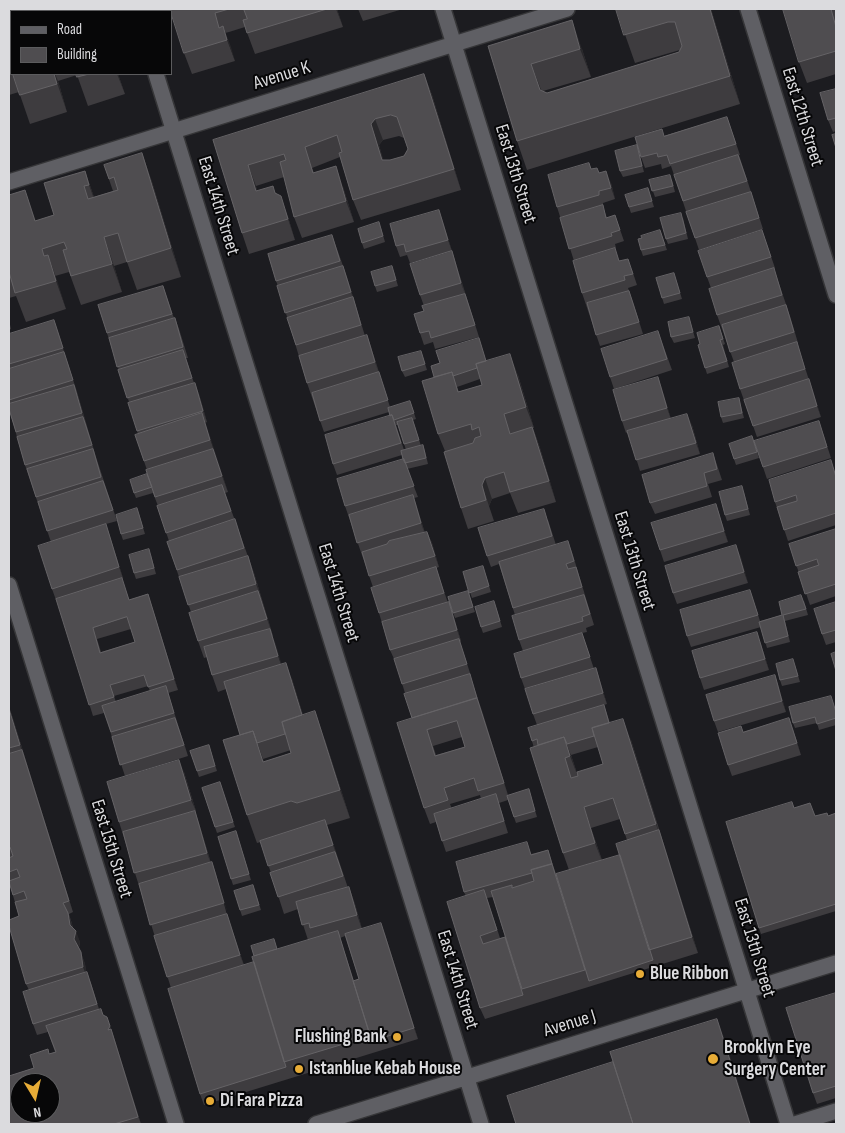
<!DOCTYPE html>
<style>
body{margin:0}
#map{position:relative;width:845px;height:1133px;overflow:hidden;background:#1c1c20;font-family:"Sofia Sans Condensed",sans-serif}
canvas{display:block}
.frame{position:absolute;inset:0;border:10px solid #dbdbde;pointer-events:none}
.legend{position:absolute;left:10px;top:10px;width:162px;height:65px;box-sizing:border-box;background:#070708;border:1px solid #5c5c5e;margin:0;padding:6px 9px;list-style:none;font-size:15px;color:#dbdbde}
.legend li{display:flex;align-items:center;gap:10px;height:25px}
.legend b{width:25px;border:1px solid #5c5c5e}
.north{position:absolute;left:10px;top:1073px;width:50px;height:50px;box-sizing:border-box;background:#070708;border:1px solid #5c5c5e;border-radius:50%;rotate:171deg;font-size:14px;font-weight:700;line-height:20px;text-align:center;color:#dbdbde}
.north::after{content:'';display:block;margin:auto;width:18px;height:22px;background:#e7ac37;clip-path:polygon(50% 0,100% 100%,50% 72%,0 100%)}
</style>
<div id="map">
<canvas width="845" height="1133"></canvas>
<div class="frame"></div>
<ul class="legend">
<li><b style="height:6px;background:#5f5f64"></b>Road</li>
<li><b style="height:14px;background:#4f4d50"></b>Building</li>
</ul>
<div class="north">N</div>
</div>
<script>
const g = document.querySelector('canvas').getContext('2d');
g.lineJoin = 'round';
function strokePath(path, color, width, dash) {
  g.strokeStyle = color;
  g.lineWidth = width;
  g.lineCap = dash ? 'butt' : 'round';
  g.setLineDash(dash || []);
  g.stroke(path);
}
function fill(path, color) {
  g.fillStyle = color;
  g.fill(path, 'evenodd');
}
function drawText(font, color, halo, rows, align = 'center') {
  g.font = font + ' "Sofia Sans Condensed",sans-serif';
  g.lineWidth = 4;
  g.setLineDash([]);
  g.textBaseline = 'middle';
  g.strokeStyle = halo;
  g.fillStyle = color;
  for (const [text, x, y, turn = 0] of rows) {
    g.save();
    g.translate(x, y);
    g.rotate((+turn || 0) * Math.PI / 180);
    g.textAlign = isNaN(turn) ? turn : align;
    if (halo) g.strokeText(text, 0, 0);
    g.fillText(text, 0, 0);
    g.restore();
  }
}
const minor = new Path2D(`
 M 136,9 L 136,11
 M 443,9 L 788,1124
 M 748,9 L 836,295
 M 156,74 L 481,1124
 M 9,182 L 567,9
 M 9,585 L 176,1124
 M 316,1124 L 836,963
 M 795,1124 L 836,1111`);
const wall = new Path2D(`
 M 9,9 L 33,9 L 34,11 L 11,11 L 11,74 L 118,74 L 125,94 L 88,106 L 77,75 L 58,81 L 67,112 L 30,124 L 19,92 L 9,95 Z
 M 170,9 L 337,9 L 343,27 L 255,54 L 245,27 L 229,32 L 225,33 L 235,61 L 192,74 L 184,53 Z
 M 358,9 L 403,9 L 363,21 Z
 M 616,9 L 711,9 L 740,104 L 527,170 L 517,141 L 488,46 L 582,49 L 591,77 L 543,91 L 547,93 L 679,52 L 680,50 L 635,63 Z
 M 783,9 L 836,9 L 836,74 L 807,83 L 799,62 Z
 M 424,74 L 432,95 L 461,190 L 361,220 L 353,200 L 340,157 L 312,168 L 314,173 L 343,187 L 354,222 L 302,238 L 294,217 L 284,177 L 256,186 L 257,191 L 276,193 L 288,217 L 295,240 L 249,254 L 242,233 L 213,140 ZM 399,136 L 404,138 L 408,149 L 404,156 L 390,160 L 383,160 L 379,145 L 383,140 Z
 M 836,89 L 836,131 L 833,132 L 828,120 Z
 M 727,117 L 740,155 L 739,155 L 763,229 L 699,250 L 671,166 L 662,169 L 661,164 L 645,168 L 641,157 L 664,136 Z
 M 637,145 L 644,172 L 623,177 L 620,171 Z
 M 142,153 L 152,182 L 181,277 L 137,290 L 127,262 L 114,266 L 122,292 L 81,305 L 69,272 L 55,276 L 66,309 L 26,322 L 16,296 L 9,298 L 9,195 L 36,221 L 54,215 L 85,171 L 94,197 L 113,191 L 104,165 Z
 M 589,163 L 591,169 L 599,173 L 611,183 L 615,199 L 603,203 L 603,207 L 607,218 L 615,215 L 624,241 L 615,244 L 616,248 L 574,261 L 557,207 Z
 M 649,180 L 672,180 L 675,192 L 655,197 Z
 M 648,188 L 654,207 L 631,213 L 629,207 Z
 M 439,210 L 452,251 L 410,263 L 407,255 L 400,257 L 396,246 Z
 M 683,218 L 688,239 L 668,244 L 666,239 Z
 M 381,228 L 385,242 L 364,249 L 362,243 Z
 M 660,230 L 667,250 L 643,256 L 641,250 L 642,238 Z
 M 762,230 L 775,268 L 774,269 L 790,316 L 798,343 L 797,343 L 821,417 L 757,437 L 740,389 L 734,362 L 717,315 L 711,288 L 707,277 Z
 M 332,235 L 347,277 L 365,336 L 367,335 L 371,347 L 390,407 L 410,401 L 416,419 L 413,420 L 421,446 L 423,445 L 425,451 L 428,464 L 407,469 L 418,497 L 414,498 L 425,533 L 427,532 L 432,543 L 439,567 L 436,568 L 448,603 L 449,602 L 453,614 L 461,641 L 460,642 L 471,676 L 470,676 L 483,714 L 508,795 L 529,789 L 537,817 L 516,823 L 508,800 L 499,803 L 508,833 L 446,852 L 436,822 L 430,824 L 424,808 L 412,718 L 405,693 L 395,661 L 390,650 L 379,613 L 373,587 L 345,506 L 403,459 L 402,455 L 337,475 L 333,464 L 390,416 L 389,412 L 324,432 L 307,383 L 268,254 ZM 396,425 L 398,425 L 406,450 L 404,450 ZM 462,737 L 465,747 L 436,755 L 433,746 ZM 480,795 L 481,799 L 452,809 L 450,804 Z
 M 452,251 L 469,305 L 479,337 L 435,349 L 433,342 L 424,345 L 420,333 L 424,311 L 424,306 L 420,295 Z
 M 620,261 L 632,270 L 637,285 L 628,288 L 633,302 L 643,334 L 600,346 L 582,293 Z
 M 394,272 L 398,286 L 377,292 L 375,286 Z
 M 674,273 L 682,299 L 664,304 L 656,278 Z
 M 163,286 L 174,318 L 175,318 L 179,329 L 188,358 L 186,358 L 194,383 L 199,394 L 207,422 L 205,423 L 228,492 L 225,493 L 254,573 L 273,636 L 272,636 L 281,664 L 292,679 L 303,715 L 325,740 L 350,818 L 327,825 L 348,888 L 349,887 L 355,904 L 362,929 L 385,934 L 418,1039 L 204,1105 L 200,1094 L 171,988 L 119,822 L 184,772 L 196,811 L 192,812 L 195,811 L 199,823 L 211,863 L 212,862 L 216,874 L 227,915 L 244,965 L 254,962 L 278,949 L 308,940 L 298,909 L 284,914 L 261,842 L 257,843 L 247,815 L 240,735 L 226,689 L 218,692 L 212,675 L 207,657 L 204,658 L 198,641 L 191,612 L 167,542 L 169,541 L 157,506 L 158,506 L 153,493 L 136,498 L 134,493 L 147,474 L 147,470 L 135,435 L 138,434 L 129,402 L 98,305 ZM 291,750 L 291,753 L 264,762 L 263,759 ZM 345,936 L 359,979 L 354,981 L 340,938 Z
 M 689,317 L 695,338 L 674,343 L 671,337 Z
 M 9,320 L 11,329 L 9,330 Z
 M 54,320 L 77,392 L 96,457 L 117,521 L 106,524 L 123,578 L 122,579 L 129,600 L 148,594 L 178,690 L 168,693 L 188,756 L 125,776 L 104,713 L 93,716 L 57,600 L 56,600 L 52,589 L 51,542 L 25,465 L 9,409 L 9,334 ZM 131,629 L 135,642 L 101,652 L 97,639 ZM 148,686 L 150,691 L 116,702 L 114,696 Z
 M 719,326 L 725,344 L 723,345 L 729,367 L 707,374 L 698,345 L 700,344 Z
 M 658,331 L 672,370 L 614,389 L 610,377 Z
 M 479,338 L 486,361 L 518,375 L 534,428 L 533,428 L 540,448 L 556,502 L 518,513 L 510,493 L 492,499 L 489,506 L 494,521 L 468,529 L 461,508 L 445,451 L 438,434 L 434,377 L 440,363 ZM 480,379 L 482,385 L 459,392 L 457,387 Z
 M 421,351 L 427,370 L 405,377 L 402,371 Z
 M 658,377 L 671,419 L 692,425 L 700,454 L 640,471 L 628,432 L 626,433 L 622,421 Z
 M 739,398 L 744,418 L 723,423 L 721,417 Z
 M 819,421 L 831,458 L 767,479 L 763,467 Z
 M 752,436 L 759,458 L 736,465 L 729,444 Z
 M 713,453 L 722,480 L 708,484 L 712,497 L 655,514 L 650,503 Z
 M 836,476 L 836,525 L 788,541 L 775,502 Z
 M 744,492 L 750,515 L 727,521 L 725,515 Z
 M 716,504 L 728,542 L 664,562 L 660,550 Z
 M 139,514 L 145,534 L 123,540 L 121,534 Z
 M 548,520 L 556,545 L 568,541 L 572,552 L 594,625 L 586,628 L 587,632 L 582,633 L 594,669 L 525,689 L 521,678 L 523,651 L 519,640 L 515,615 L 499,564 L 491,567 L 487,556 Z
 M 836,529 L 836,596 L 810,605 L 789,544 Z
 M 736,545 L 748,583 L 677,604 L 673,593 Z
 M 151,555 L 156,574 L 136,579 L 134,573 Z
 M 483,566 L 491,592 L 472,598 L 463,572 Z
 M 750,590 L 760,621 L 782,615 L 804,601 L 808,615 L 785,621 L 790,642 L 767,648 L 761,627 L 691,647 L 687,636 Z
 M 468,591 L 475,612 L 455,618 L 448,597 Z
 M 836,602 L 836,642 L 826,645 L 822,634 Z
 M 496,607 L 502,627 L 483,633 L 481,627 Z
 M 761,644 L 769,670 L 704,690 L 700,678 Z
 M 795,665 L 800,682 L 782,686 L 780,680 Z
 M 596,668 L 607,704 L 604,705 L 610,723 L 631,740 L 698,953 L 485,1019 L 480,1008 L 466,896 L 464,892 L 531,854 L 548,850 L 556,874 L 569,870 L 563,853 L 532,741 L 537,725 L 533,714 ZM 598,747 L 603,764 L 578,776 L 571,755 ZM 620,819 L 627,840 L 620,855 L 602,860 L 591,828 ZM 493,897 L 505,937 L 500,938 L 487,898 Z
 M 775,675 L 786,712 L 718,732 L 714,721 Z
 M 9,706 L 73,912 L 69,914 L 72,924 L 73,928 L 80,942 L 79,948 L 85,964 L 86,972 L 91,983 L 99,1009 L 111,1028 L 141,1124 L 9,1124 L 34,1068 L 49,1054 L 55,1052 L 48,1032 L 37,1035 L 33,1024 L 29,990 L 26,984 L 19,916 L 9,882 Z
 M 836,711 L 836,725 L 819,730 L 817,723 L 795,728 L 793,723 Z
 M 793,729 L 801,755 L 732,776 L 728,765 L 743,732 Z
 M 209,745 L 217,771 L 199,777 L 190,751 Z
 M 220,782 L 235,827 L 217,833 L 202,788 Z
 M 794,808 L 815,816 L 828,816 L 836,813 L 836,911 L 761,934 L 759,928 Z
 M 236,831 L 251,880 L 233,885 L 218,837 Z
 M 253,885 L 261,910 L 242,916 L 234,891 Z
 M 836,993 L 836,1098 L 817,1104 L 813,1093 Z`);
const shadedWall = new Path2D(`
 M 336,9 L 337,9 L 343,27 Z
 M 710,9 L 711,9 L 740,104 L 730,76 Z
 M 572,20 L 582,49 L 591,77 L 580,49 Z
 M 223,26 L 231,47 L 235,61 L 227,40 Z
 M 531,64 L 542,92 L 540,90 Z
 M 54,74 L 55,74 L 58,81 L 67,112 Z
 M 117,74 L 118,74 L 125,94 Z
 M 424,74 L 432,95 L 461,190 L 454,169 Z
 M 375,119 L 383,140 L 379,145 L 390,181 L 382,160 L 371,124 Z
 M 142,153 L 152,182 L 181,277 L 171,248 Z
 M 248,165 L 256,186 L 263,212 L 256,191 Z
 M 336,166 L 343,187 L 354,222 L 346,201 Z
 M 85,171 L 95,200 L 99,213 L 89,185 Z
 M 606,171 L 611,183 L 615,199 L 611,188 Z
 M 25,190 L 35,218 L 45,249 L 35,221 Z
 M 281,196 L 288,217 L 295,240 L 288,219 Z
 M 439,210 L 443,221 L 452,251 L 448,240 Z
 M 104,237 L 114,266 L 122,292 L 112,264 Z
 M 452,251 L 456,263 L 465,294 L 461,283 Z
 M 48,255 L 58,283 L 66,309 L 56,281 Z
 M 343,266 L 347,277 L 355,304 L 351,292 Z
 M 54,320 L 58,331 L 67,359 L 63,348 Z
 M 367,335 L 371,347 L 379,374 L 375,362 Z
 M 510,354 L 518,375 L 534,428 L 526,407 Z
 M 658,377 L 662,388 L 671,419 L 667,408 Z
 M 809,379 L 813,390 L 821,417 L 817,406 Z
 M 195,383 L 199,394 L 207,422 L 203,411 Z
 M 74,385 L 78,396 L 86,424 L 82,413 Z
 M 202,413 L 208,430 L 228,492 L 222,476 Z
 M 687,414 L 692,425 L 700,454 L 696,443 Z
 M 532,427 L 540,448 L 556,502 L 549,481 Z
 M 485,478 L 492,499 L 489,506 L 494,521 L 482,485 Z
 M 413,495 L 417,506 L 425,535 L 421,523 Z
 M 716,504 L 720,516 L 728,542 L 724,531 Z
 M 106,524 L 110,536 L 123,578 L 119,567 Z
 M 427,532 L 432,543 L 439,567 L 435,556 Z
 M 736,545 L 741,557 L 748,583 L 744,572 Z
 M 248,556 L 254,573 L 262,600 L 256,584 Z
 M 258,591 L 264,607 L 273,636 L 267,619 Z
 M 148,594 L 152,606 L 178,690 L 174,679 Z
 M 449,602 L 453,614 L 461,641 L 457,630 Z
 M 270,629 L 276,645 L 284,673 L 278,656 Z
 M 757,632 L 761,644 L 769,670 L 765,659 Z
 M 286,663 L 292,679 L 312,744 L 306,728 Z
 M 596,668 L 600,680 L 607,704 L 603,693 Z
 M 470,674 L 483,714 L 509,800 L 504,783 Z
 M 775,675 L 779,687 L 786,712 L 782,701 Z
 M 9,706 L 26,761 L 73,912 L 20,745 L 9,709 Z
 M 315,711 L 325,740 L 350,818 L 340,790 Z
 M 789,718 L 793,729 L 801,755 L 797,743 Z
 M 623,719 L 631,740 L 663,845 L 656,824 Z
 M 253,731 L 263,759 L 273,791 L 263,762 Z
 M 564,737 L 572,758 L 578,777 L 570,756 Z
 M 179,760 L 184,772 L 196,811 L 191,800 Z
 M 584,807 L 603,864 L 595,843 Z
 M 195,811 L 199,823 L 211,864 L 207,853 Z
 M 325,820 L 331,836 L 339,862 L 333,845 Z
 M 659,830 L 665,847 L 698,953 L 692,937 Z
 M 212,862 L 216,874 L 228,914 L 224,903 Z
 M 349,887 L 355,904 L 363,932 L 357,915 Z
 M 68,913 L 72,924 L 74,936 L 70,925 Z
 M 227,914 L 231,925 L 244,966 L 240,955 Z
 M 381,923 L 385,934 L 418,1039 L 414,1028 Z
 M 76,931 L 80,942 L 78,951 L 74,939 Z
 M 81,952 L 85,964 L 87,978 L 83,967 Z
 M 107,1017 L 115,1040 L 141,1124 L 108,1030 Z
 M 717,1019 L 725,1040 L 751,1124 L 750,1124 Z`);
const building = new Path2D(`
 M 9,9 L 32,9 L 33,11 L 11,11 L 11,69 L 10,64 L 9,64 Z
 M 48,9 L 96,9 L 97,11 L 48,11 Z
 M 170,9 L 229,9 L 215,13 L 219,28 L 223,26 L 227,40 L 184,53 Z
 M 244,9 L 327,9 L 247,33 L 243,20 L 247,19 Z
 M 616,9 L 710,9 L 730,76 L 517,141 L 488,46 L 572,20 L 580,49 L 531,64 L 540,90 L 547,93 L 679,52 L 682,46 L 675,22 L 668,22 L 624,35 Z
 M 783,9 L 831,9 L 836,27 L 836,51 L 799,62 Z
 M 13,74 L 54,74 L 57,84 L 20,95 Z
 M 76,74 L 89,74 L 77,77 Z
 M 424,74 L 454,169 L 353,200 L 339,153 L 342,152 L 337,135 L 305,147 L 313,173 L 336,166 L 346,201 L 294,217 L 280,162 L 286,160 L 284,154 L 248,165 L 256,191 L 273,186 L 275,193 L 281,196 L 288,219 L 242,233 L 213,140 ZM 391,115 L 397,117 L 408,149 L 404,156 L 390,160 L 382,160 L 371,124 L 375,119 Z
 M 836,89 L 836,118 L 828,120 L 820,93 Z
 M 727,117 L 736,144 L 670,164 L 667,155 L 658,157 L 657,153 L 641,157 L 635,137 L 662,129 L 664,136 Z
 M 836,134 L 836,148 L 832,135 Z
 M 637,145 L 642,166 L 620,171 L 615,151 Z
 M 142,153 L 171,248 L 127,262 L 118,233 L 104,237 L 112,264 L 71,276 L 63,250 L 67,249 L 64,242 L 42,249 L 44,256 L 48,255 L 56,281 L 15,293 L 9,272 L 9,195 L 25,190 L 35,221 L 54,215 L 44,183 L 85,171 L 89,185 L 84,186 L 88,199 L 118,190 L 114,177 L 109,179 L 104,165 Z
 M 738,155 L 747,181 L 683,201 L 674,175 Z
 M 589,163 L 591,169 L 597,168 L 599,173 L 606,171 L 611,188 L 599,191 L 599,195 L 557,207 L 548,175 Z
 M 670,175 L 673,186 L 652,191 L 649,180 Z
 M 648,188 L 652,201 L 629,207 L 625,195 Z
 M 751,192 L 759,218 L 695,238 L 686,212 Z
 M 603,205 L 606,218 L 615,215 L 620,230 L 611,233 L 612,236 L 569,249 L 560,218 Z
 M 439,210 L 448,240 L 406,252 L 404,244 L 396,246 L 390,224 Z
 M 681,213 L 686,233 L 666,239 L 660,218 Z
 M 379,222 L 383,236 L 362,243 L 358,229 Z
 M 660,230 L 665,245 L 641,250 L 638,239 L 642,238 L 641,236 Z
 M 762,230 L 771,257 L 707,277 L 698,251 Z
 M 332,235 L 340,261 L 276,281 L 268,254 Z
 M 615,248 L 619,261 L 628,259 L 633,274 L 624,276 L 625,280 L 582,293 L 573,261 Z
 M 452,251 L 461,283 L 420,295 L 410,264 Z
 M 343,266 L 351,292 L 285,313 L 277,286 Z
 M 392,266 L 396,280 L 375,286 L 371,272 Z
 M 774,268 L 782,295 L 717,315 L 709,289 Z
 M 674,273 L 680,293 L 662,298 L 656,278 Z
 M 163,286 L 172,314 L 107,333 L 98,305 Z
 M 629,291 L 639,322 L 596,335 L 587,303 Z
 M 465,294 L 475,325 L 431,338 L 429,331 L 420,333 L 414,314 L 424,311 L 422,306 Z
 M 353,297 L 361,325 L 296,345 L 287,318 Z
 M 786,305 L 794,332 L 730,352 L 722,325 Z
 M 689,317 L 693,332 L 671,337 L 668,322 Z
 M 175,318 L 183,347 L 117,367 L 109,338 Z
 M 54,320 L 63,348 L 9,364 L 9,334 Z
 M 719,326 L 723,339 L 720,340 L 727,361 L 705,368 L 698,345 L 700,344 L 697,333 Z
 M 658,331 L 667,359 L 610,377 L 601,349 Z
 M 367,335 L 375,362 L 307,383 L 299,356 Z
 M 479,338 L 486,361 L 476,364 L 477,368 L 453,376 L 452,372 L 434,377 L 431,366 L 440,363 L 436,351 Z
 M 797,342 L 805,369 L 740,389 L 732,363 Z
 M 183,350 L 192,378 L 127,398 L 118,370 Z
 M 421,351 L 425,364 L 402,371 L 398,357 Z
 M 64,352 L 73,380 L 9,400 L 9,369 Z
 M 510,354 L 526,407 L 504,414 L 510,434 L 532,427 L 549,481 L 510,492 L 504,472 L 485,478 L 482,485 L 486,500 L 461,508 L 444,452 L 473,443 L 475,438 L 481,436 L 479,427 L 472,430 L 471,424 L 438,434 L 422,381 L 452,372 L 458,392 L 482,385 L 476,364 Z
 M 379,372 L 388,400 L 320,421 L 312,393 Z
 M 658,377 L 667,408 L 622,421 L 613,390 Z
 M 809,379 L 817,406 L 753,426 L 744,400 Z
 M 195,383 L 203,411 L 137,431 L 128,403 Z
 M 74,385 L 82,413 L 16,432 L 9,409 L 9,404 Z
 M 739,398 L 742,413 L 721,417 L 718,402 Z
 M 410,401 L 414,413 L 394,420 L 392,415 L 390,416 L 388,408 Z
 M 202,413 L 210,440 L 144,461 L 135,435 Z
 M 687,414 L 696,443 L 636,460 L 627,431 Z
 M 392,415 L 401,443 L 333,464 L 325,435 Z
 M 83,417 L 92,445 L 25,465 L 17,437 Z
 M 412,418 L 419,440 L 404,444 L 397,422 Z
 M 819,421 L 827,447 L 763,467 L 754,441 Z
 M 752,436 L 757,452 L 734,459 L 729,444 Z
 M 423,445 L 426,458 L 405,463 L 403,459 L 401,451 Z
 M 93,449 L 101,477 L 36,497 L 27,469 Z
 M 213,449 L 222,476 L 155,497 L 146,470 Z
 M 713,453 L 717,469 L 704,473 L 707,486 L 650,503 L 642,475 Z
 M 404,459 L 414,486 L 345,506 L 337,479 Z
 M 831,460 L 836,477 L 836,513 L 784,530 L 777,507 L 797,501 L 797,499 L 796,495 L 775,502 L 769,480 Z
 M 147,474 L 152,487 L 134,493 L 130,480 Z
 M 103,481 L 113,510 L 47,531 L 38,502 Z
 M 222,485 L 231,511 L 166,533 L 157,506 Z
 M 742,486 L 748,509 L 725,515 L 719,492 Z
 M 413,495 L 421,523 L 357,543 L 349,515 Z
 M 716,504 L 724,531 L 660,550 L 651,523 Z
 M 137,508 L 143,528 L 121,534 L 116,515 Z
 M 544,509 L 552,536 L 487,556 L 478,528 Z
 M 235,519 L 244,548 L 177,570 L 167,542 Z
 M 106,524 L 119,567 L 52,589 L 38,546 Z
 M 836,529 L 836,584 L 805,594 L 798,572 L 819,565 L 818,563 L 817,559 L 796,566 L 789,544 Z
 M 427,532 L 435,556 L 369,576 L 362,552 L 387,544 L 389,541 Z
 M 568,541 L 574,561 L 566,564 L 568,569 L 576,567 L 582,587 L 513,608 L 499,562 Z
 M 736,545 L 744,572 L 673,593 L 665,566 Z
 M 149,549 L 154,568 L 134,573 L 129,555 Z
 M 248,556 L 256,584 L 188,605 L 179,577 Z
 M 483,566 L 489,586 L 469,593 L 463,572 Z
 M 436,567 L 444,593 L 379,613 L 371,588 Z
 M 122,578 L 129,600 L 148,594 L 174,679 L 148,687 L 144,675 L 110,685 L 114,697 L 89,705 L 56,599 ZM 127,617 L 135,642 L 100,653 L 93,628 Z
 M 750,590 L 758,615 L 687,636 L 680,610 Z
 M 258,591 L 267,619 L 198,641 L 189,613 Z
 M 468,591 L 473,607 L 453,613 L 448,597 Z
 M 584,595 L 590,614 L 582,617 L 583,621 L 519,640 L 512,616 Z
 M 801,595 L 806,609 L 783,615 L 788,636 L 765,643 L 759,622 L 782,615 L 779,602 Z
 M 494,601 L 500,621 L 481,627 L 475,607 Z
 M 449,602 L 457,630 L 390,650 L 382,622 Z
 M 836,602 L 836,630 L 822,634 L 814,609 Z
 M 270,629 L 278,656 L 212,675 L 204,647 Z
 M 757,632 L 765,659 L 700,678 L 692,651 Z
 M 582,633 L 590,657 L 521,678 L 514,654 Z
 M 459,639 L 467,664 L 402,684 L 394,659 Z
 M 836,652 L 836,671 L 831,654 Z
 M 793,659 L 798,676 L 780,680 L 776,664 Z
 M 286,663 L 302,715 L 282,722 L 285,734 L 257,743 L 253,731 L 240,735 L 224,682 Z
 M 596,668 L 603,693 L 533,714 L 525,689 Z
 M 470,674 L 477,698 L 412,718 L 404,694 Z
 M 775,675 L 782,701 L 714,721 L 706,695 Z
 M 166,686 L 174,713 L 111,732 L 102,706 Z
 M 831,696 L 836,712 L 836,718 L 817,724 L 815,717 L 793,723 L 789,707 Z
 M 477,698 L 504,783 L 478,791 L 474,778 L 444,788 L 448,800 L 424,808 L 397,723 ZM 457,721 L 465,747 L 435,756 L 427,730 Z
 M 604,705 L 609,723 L 592,728 L 594,736 L 567,744 L 564,737 L 538,745 L 537,739 L 532,741 L 528,728 Z
 M 9,709 L 20,745 L 9,748 Z
 M 315,711 L 340,790 L 297,803 L 291,801 L 247,815 L 223,740 L 253,731 L 263,762 L 291,753 L 282,722 Z
 M 175,718 L 184,745 L 120,765 L 112,737 Z
 M 789,718 L 797,743 L 728,765 L 718,733 L 741,726 L 743,732 Z
 M 623,719 L 656,824 L 625,834 L 613,798 L 584,807 L 595,843 L 563,853 L 530,748 L 564,737 L 570,756 L 565,758 L 571,778 L 578,776 L 577,772 L 603,764 L 592,728 Z
 M 209,745 L 215,766 L 197,771 L 190,751 Z
 M 22,750 L 69,901 L 63,903 L 68,913 L 70,925 L 76,931 L 74,939 L 81,952 L 83,967 L 26,984 L 9,926 L 9,920 L 19,916 L 15,902 L 27,899 L 24,891 L 13,895 L 9,882 L 9,881 L 20,877 L 17,869 L 9,872 L 9,858 L 13,856 L 10,847 L 9,847 L 9,754 Z
 M 179,760 L 191,800 L 119,822 L 107,782 Z
 M 220,782 L 233,822 L 215,827 L 202,788 Z
 M 529,789 L 535,811 L 514,817 L 507,796 Z
 M 496,794 L 504,821 L 442,841 L 434,814 Z
 M 792,802 L 794,808 L 810,803 L 815,816 L 827,813 L 828,816 L 836,813 L 836,904 L 759,928 L 726,822 Z
 M 195,811 L 207,853 L 134,873 L 123,832 Z
 M 325,820 L 333,845 L 268,866 L 260,841 Z
 M 659,830 L 692,937 L 649,950 L 616,844 Z
 M 236,831 L 249,874 L 231,879 L 218,837 Z
 M 527,842 L 531,855 L 548,850 L 552,864 L 531,870 L 532,873 L 464,892 L 456,862 Z
 M 335,852 L 343,876 L 278,897 L 270,873 Z
 M 620,855 L 653,960 L 589,981 L 556,874 Z
 M 212,862 L 224,903 L 150,925 L 139,884 Z
 M 552,864 L 585,970 L 522,989 L 491,891 L 512,885 L 512,888 L 534,881 L 531,870 Z
 M 253,885 L 259,905 L 240,910 L 234,891 Z
 M 349,887 L 357,915 L 310,928 L 309,923 L 302,925 L 296,902 Z
 M 484,890 L 497,930 L 480,936 L 483,944 L 505,937 L 523,995 L 480,1008 L 447,902 Z
 M 227,914 L 240,955 L 167,977 L 154,936 Z
 M 381,923 L 414,1028 L 372,1041 L 353,981 L 359,979 L 345,934 Z
 M 338,931 L 370,1036 L 284,1062 L 252,957 Z
 M 274,939 L 277,949 L 254,956 L 251,946 Z
 M 254,962 L 286,1067 L 200,1094 L 168,989 Z
 M 87,972 L 97,1004 L 33,1024 L 23,992 Z
 M 836,993 L 836,1086 L 813,1093 L 786,1008 Z
 M 101,1009 L 103,1015 L 107,1017 L 110,1026 L 108,1030 L 111,1029 L 138,1117 L 114,1124 L 9,1124 L 9,1076 L 34,1068 L 30,1055 L 48,1049 L 49,1054 L 56,1052 L 46,1026 ZM 20,1083 L 50,1083 L 50,1113 L 20,1113 Z
 M 717,1019 L 750,1124 L 633,1124 L 610,1052 Z
 M 613,1062 L 633,1124 L 516,1124 L 507,1096 Z`);
const markers = [
 [640,974,5,"#e7ac37"],
 [397,1037,5,"#e7ac37"],
 [713,1059,6,"#e7ac37"],
 [299,1069,5,"#e7ac37"],
 [210,1101,5,"#e7ac37"]
];
const streetNames = [
 ["Avenue K",282,76,-17],
 ["East 12th Street",802,117,73],
 ["East 13th Street",515,174,73],
 ["East 14th Street",218,206,73],
 ["East 13th Street",634,561,73],
 ["East 14th Street",338,593,73],
 ["East 15th Street",111,849,73],
 ["East 13th Street",754,948,73],
 ["East 14th Street",457,980,73],
 ["Avenue J",570,1024,-17]
];
const poiNames = [
 ["Blue Ribbon",650,974],
 ["Flushing Bank",387,1037,"right"],
 ["Brooklyn Eye",724,1048],
 ["Surgery Center",724,1070],
 ["Istanblue Kebab House",309,1069],
 ["Di Fara Pizza",220,1101]
];
strokePath(minor, '#363638', 18);
strokePath(minor, '#5f5f64', 15);
fill(wall, '#3e3c3f');
fill(shadedWall, '#29282b');
fill(building, '#4f4d50');
strokePath(building, '#656366', 1);
for (const [x, y, r, color] of markers) {
  const dot = new Path2D();
  dot.arc(x, y, r, 0, 2 * Math.PI);
  g.fillStyle = color;
  g.fill(dot);
  strokePath(dot, '#070708', 2);
}
drawText('19px', '#dbdbde', '#070708', streetNames);
drawText('bold 19px', '#dbdbde', '#070708', poiNames, 'left');
</script>
